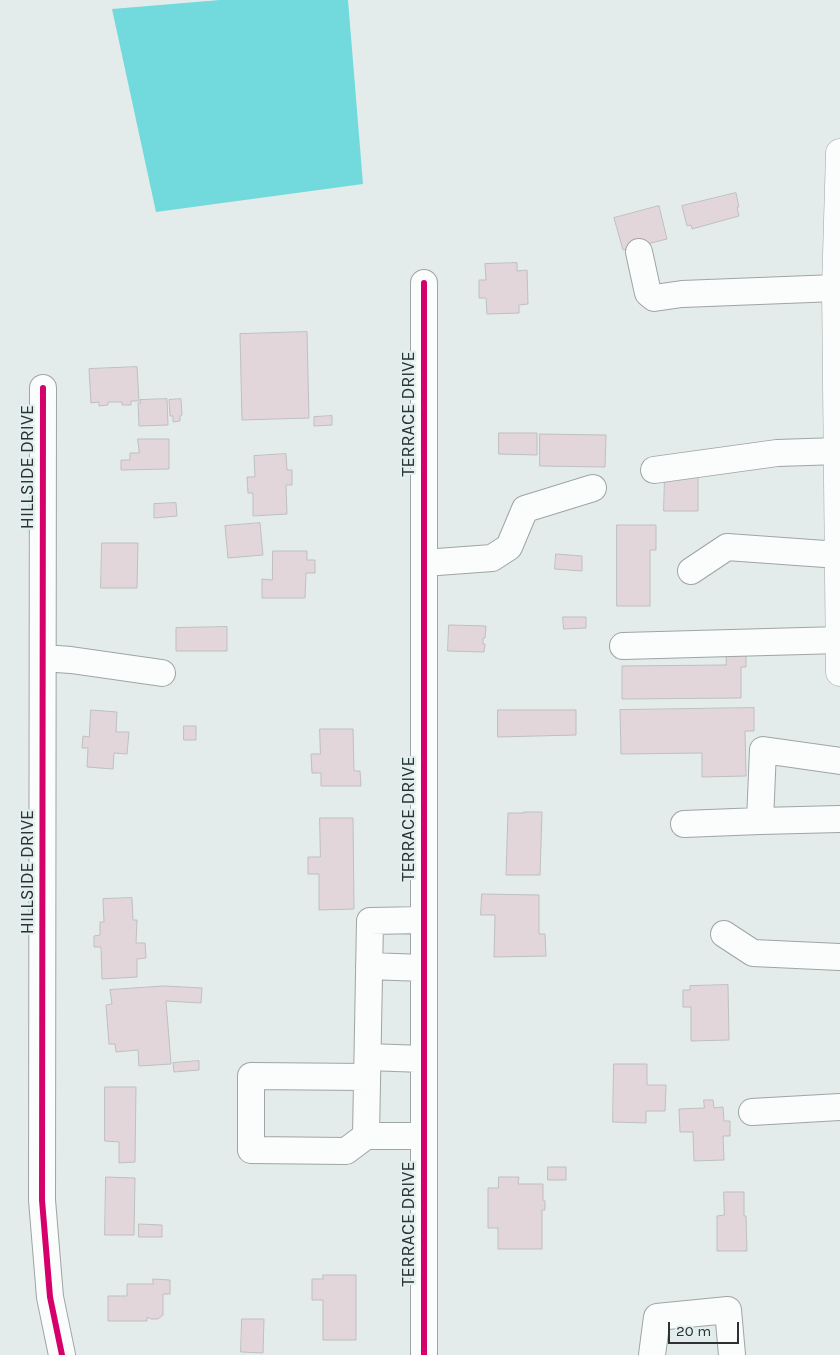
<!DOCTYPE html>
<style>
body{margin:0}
#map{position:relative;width:840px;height:1355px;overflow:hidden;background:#e4eceb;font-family:Karla,sans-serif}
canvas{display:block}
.scale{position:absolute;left:668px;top:1322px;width:71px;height:22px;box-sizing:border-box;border:2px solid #2c3131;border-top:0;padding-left:6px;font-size:15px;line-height:18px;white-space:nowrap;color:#2c3131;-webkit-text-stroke:4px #e1efee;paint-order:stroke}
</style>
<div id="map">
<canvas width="840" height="1355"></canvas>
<div class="scale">20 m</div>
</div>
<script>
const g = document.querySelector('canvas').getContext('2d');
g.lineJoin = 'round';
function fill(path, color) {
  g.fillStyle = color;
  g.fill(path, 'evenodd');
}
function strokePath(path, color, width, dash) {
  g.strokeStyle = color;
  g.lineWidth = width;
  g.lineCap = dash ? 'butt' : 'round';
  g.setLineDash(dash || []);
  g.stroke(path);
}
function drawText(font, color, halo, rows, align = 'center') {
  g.font = font + ' Karla,sans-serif';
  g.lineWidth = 4.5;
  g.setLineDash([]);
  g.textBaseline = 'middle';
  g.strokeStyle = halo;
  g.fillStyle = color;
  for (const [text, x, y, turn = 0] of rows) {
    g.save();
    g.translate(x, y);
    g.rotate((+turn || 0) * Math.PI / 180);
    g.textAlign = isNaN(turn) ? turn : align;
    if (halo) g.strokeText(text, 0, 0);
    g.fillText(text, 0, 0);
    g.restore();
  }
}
const water = new Path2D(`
 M 220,0 L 348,0 L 363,184 L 156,212 L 112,9 Z`);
const building = new Path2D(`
 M 736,193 L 739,207 L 737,207 L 739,216 L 692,229 L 691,225 L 687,226 L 682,206 Z
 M 659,206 L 667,239 L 623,250 L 614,218 Z
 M 517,263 L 517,271 L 527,270 L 528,304 L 519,305 L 519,313 L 487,314 L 486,298 L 479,298 L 479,280 L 486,280 L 485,264 Z
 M 307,332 L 309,418 L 242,420 L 240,334 Z
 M 137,367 L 139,401 L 131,401 L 131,405 L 122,405 L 122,402 L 108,402 L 108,405 L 99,406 L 99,402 L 91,403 L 89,369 Z
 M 167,399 L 168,425 L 139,426 L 138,403 L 141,403 L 140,400 Z
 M 181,399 L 182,415 L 180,416 L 180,421 L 173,422 L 173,416 L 170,416 L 169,400 Z
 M 332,416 L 332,425 L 314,426 L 314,417 Z
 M 499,433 L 537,433 L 537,455 L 499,454 Z
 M 540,434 L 606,435 L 605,467 L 540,466 Z
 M 138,439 L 169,439 L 169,469 L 121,470 L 121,460 L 130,460 L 130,453 L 139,453 Z
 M 286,454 L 287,470 L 292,470 L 292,485 L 286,485 L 287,514 L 253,516 L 253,493 L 248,493 L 247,477 L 255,477 L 254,456 Z
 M 665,475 L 698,475 L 698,511 L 664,511 Z
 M 176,503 L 177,516 L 154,518 L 154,504 Z
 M 260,523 L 263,555 L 228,558 L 225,526 Z
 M 617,525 L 656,525 L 656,550 L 650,550 L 650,606 L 617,606 Z
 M 102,543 L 138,543 L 137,588 L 101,588 Z
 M 273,551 L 307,551 L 307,560 L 315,560 L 315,573 L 306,573 L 305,598 L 262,598 L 262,579 L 272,580 Z
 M 556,554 L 582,556 L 582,571 L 555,569 Z
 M 563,617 L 586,617 L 586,628 L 564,629 Z
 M 449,625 L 486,626 L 485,638 L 483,638 L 483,644 L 485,644 L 484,652 L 448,651 Z
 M 227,627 L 227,651 L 176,651 L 176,628 Z
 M 726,650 L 746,650 L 746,667 L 741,667 L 741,698 L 622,699 L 622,666 L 726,665 Z
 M 754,708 L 754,731 L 745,731 L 746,776 L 702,777 L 702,753 L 621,754 L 620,710 Z
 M 91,710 L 117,712 L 116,732 L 129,732 L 127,754 L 114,753 L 113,769 L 87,767 L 88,748 L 82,748 L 83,736 L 89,737 Z
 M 498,710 L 576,710 L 576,735 L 498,737 Z
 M 184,726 L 196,726 L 196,740 L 184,740 Z
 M 320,729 L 353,729 L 354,771 L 360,771 L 361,786 L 321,786 L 321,773 L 312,773 L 311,754 L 320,754 Z
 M 524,812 L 542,812 L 540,875 L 506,875 L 508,813 L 524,813 Z
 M 320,818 L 353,818 L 354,909 L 319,910 L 319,874 L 308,874 L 308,857 L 320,857 Z
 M 482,894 L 539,895 L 539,934 L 545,934 L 546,956 L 494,957 L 495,915 L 481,915 Z
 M 132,898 L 133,920 L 137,920 L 136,943 L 145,943 L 146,958 L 137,959 L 137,977 L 102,979 L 101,947 L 94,947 L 94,936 L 100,935 L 100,922 L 104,922 L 103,899 Z
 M 728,985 L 729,1040 L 691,1041 L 691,1007 L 683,1007 L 683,990 L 690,990 L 690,986 Z
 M 164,986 L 202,988 L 201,1003 L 166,1001 L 171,1064 L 139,1066 L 138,1050 L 116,1052 L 115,1044 L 109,1044 L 106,1005 L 112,1004 L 110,990 Z
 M 199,1061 L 199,1070 L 174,1072 L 173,1063 Z
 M 614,1064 L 647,1064 L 647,1085 L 666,1085 L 665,1111 L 646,1111 L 646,1123 L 613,1122 Z
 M 105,1087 L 136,1087 L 135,1162 L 119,1163 L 119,1142 L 105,1141 Z
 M 704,1100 L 713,1100 L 714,1108 L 723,1107 L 724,1121 L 730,1121 L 730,1136 L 723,1136 L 724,1160 L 694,1161 L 693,1132 L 680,1132 L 679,1109 L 704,1108 Z
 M 548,1167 L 566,1167 L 566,1180 L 548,1180 Z
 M 106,1177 L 135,1178 L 134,1235 L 105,1235 Z
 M 499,1177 L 519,1177 L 518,1184 L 543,1184 L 543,1200 L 545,1201 L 545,1210 L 542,1210 L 542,1249 L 498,1249 L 498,1228 L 488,1228 L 488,1188 L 498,1188 Z
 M 724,1192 L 744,1192 L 744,1216 L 746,1216 L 747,1251 L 717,1251 L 717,1216 L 724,1215 Z
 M 139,1224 L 162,1225 L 162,1237 L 139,1237 Z
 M 323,1275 L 356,1275 L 356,1340 L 323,1340 L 323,1300 L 312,1300 L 312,1279 L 323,1279 Z
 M 153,1279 L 170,1280 L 170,1294 L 163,1294 L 163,1315 L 158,1319 L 151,1319 L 147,1317 L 147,1321 L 108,1321 L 108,1296 L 127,1296 L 127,1284 L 153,1284 Z
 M 242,1319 L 264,1319 L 263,1353 L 241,1352 Z`);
const minor = new Path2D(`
 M 639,252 L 648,293 L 654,298 L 682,294 L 836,288
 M 424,283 L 424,1355
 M 43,388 L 42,1200 L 50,1297 L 62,1355
 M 654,470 L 777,453 L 839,451
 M 424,563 L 492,558 L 509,547 L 525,509 L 593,488
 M 691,571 L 727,547 L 839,555
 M 623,646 L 840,640
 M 43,658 L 71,660 L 162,673
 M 840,761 L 763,750 L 760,821 L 840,819
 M 684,824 L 760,821
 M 724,934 L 753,953 L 840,957
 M 369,966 L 423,968
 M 368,1057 L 423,1059
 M 752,1112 L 840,1107
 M 366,1136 L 346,1151 L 251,1150 L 251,1076 L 367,1077
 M 423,1136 L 366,1136 L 370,921 L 424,920
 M 652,1355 L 657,1317 L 728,1310 L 732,1355`);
const major = new Path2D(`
 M 840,153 L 836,288 L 840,672`);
const cycleway = new Path2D(`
 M 424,283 L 424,1355
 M 43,388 L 42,1200 L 50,1297 L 62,1355`);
const streetNames = [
 ["TERRACE DRIVE",409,414,-90],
 ["HILLSIDE DRIVE",28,467,-90],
 ["TERRACE DRIVE",409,819,-90],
 ["HILLSIDE DRIVE",28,872,-90],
 ["TERRACE DRIVE",409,1224,-90]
];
fill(water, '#72dadc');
fill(building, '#e2d6da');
strokePath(building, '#bebfbf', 1);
strokePath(minor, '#9fa4a4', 28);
strokePath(major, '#9fa4a4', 29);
strokePath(minor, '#fbfcfc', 26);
strokePath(major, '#fbfcfc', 28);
strokePath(cycleway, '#d6006c', 6);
drawText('18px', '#2c3131', '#e1efee', streetNames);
</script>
